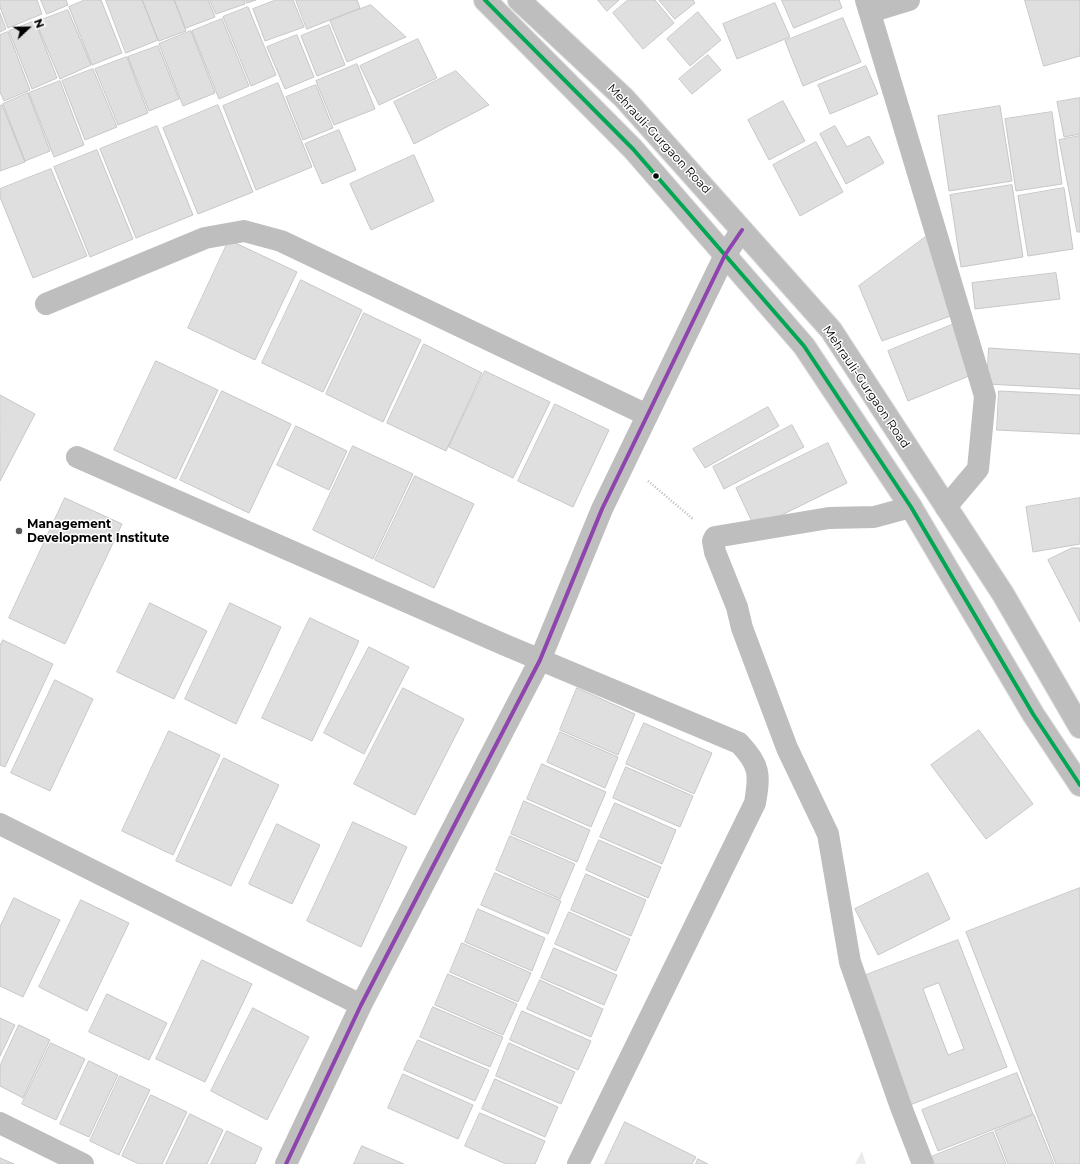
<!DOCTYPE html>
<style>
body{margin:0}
#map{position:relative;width:1080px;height:1164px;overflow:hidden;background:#fff;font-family:Montserrat,sans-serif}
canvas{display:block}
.north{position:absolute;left:8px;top:8px;width:40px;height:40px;-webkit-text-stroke:3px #fff;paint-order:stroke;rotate:68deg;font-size:11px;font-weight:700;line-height:16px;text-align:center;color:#000}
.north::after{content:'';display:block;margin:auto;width:14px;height:18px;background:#000;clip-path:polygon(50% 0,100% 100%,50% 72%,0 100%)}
</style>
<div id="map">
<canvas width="1080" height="1164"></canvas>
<div class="north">N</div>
</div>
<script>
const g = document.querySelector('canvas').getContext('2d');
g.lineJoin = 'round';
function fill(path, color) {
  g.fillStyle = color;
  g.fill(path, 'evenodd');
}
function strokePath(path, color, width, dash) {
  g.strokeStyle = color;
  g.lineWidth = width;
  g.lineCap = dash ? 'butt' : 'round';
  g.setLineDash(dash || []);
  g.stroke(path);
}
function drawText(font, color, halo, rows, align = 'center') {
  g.font = font + ' Montserrat,sans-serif';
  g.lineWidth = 3;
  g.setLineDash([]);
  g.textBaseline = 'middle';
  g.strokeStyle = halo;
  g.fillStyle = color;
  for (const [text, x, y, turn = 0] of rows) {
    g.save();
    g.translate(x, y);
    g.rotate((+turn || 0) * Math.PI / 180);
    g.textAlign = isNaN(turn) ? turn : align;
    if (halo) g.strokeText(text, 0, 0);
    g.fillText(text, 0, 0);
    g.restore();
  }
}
const green = new Path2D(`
 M 862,1151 L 866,1164 L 855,1164 Z`);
const building = new Path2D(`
 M 0,0 L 37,0 L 42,14 L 8,28 L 0,7 Z
 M 41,0 L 66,0 L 68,5 L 47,14 Z
 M 85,0 L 101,0 L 122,53 L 92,65 L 69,7 Z
 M 106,0 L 142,0 L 158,40 L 126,53 Z
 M 143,0 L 174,0 L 186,31 L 159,41 Z
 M 175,0 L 208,0 L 215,17 L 186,28 Z
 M 210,0 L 244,0 L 245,4 L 216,14 Z
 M 246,0 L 256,0 L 247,3 Z
 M 276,0 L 293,0 L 304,27 L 265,41 L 253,9 Z
 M 296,0 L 357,0 L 360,8 L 307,29 Z
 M 598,0 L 619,0 L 607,11 Z
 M 628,0 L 655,0 L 674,23 L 643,49 L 613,13 Z
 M 659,0 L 693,0 L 695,3 L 675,19 Z
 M 782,0 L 839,0 L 842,8 L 794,28 Z
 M 1025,0 L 1080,0 L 1080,56 L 1044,66 Z
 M 775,3 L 790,37 L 737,59 L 723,24 Z
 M 371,5 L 406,37 L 347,62 L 330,21 Z
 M 248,7 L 276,75 L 251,86 L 223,17 Z
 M 68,10 L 91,65 L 60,79 L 36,22 Z
 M 698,12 L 721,40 L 690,66 L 667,39 Z
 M 0,13 L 6,29 L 0,32 Z
 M 843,18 L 861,62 L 803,86 L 785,41 Z
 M 222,19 L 249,86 L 219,99 L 192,31 Z
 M 35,21 L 57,78 L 32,89 L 9,31 Z
 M 329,25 L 345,65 L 317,76 L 301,36 Z
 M 191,31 L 215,93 L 183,106 L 159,44 Z
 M 8,32 L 30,90 L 4,101 L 0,92 L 0,35 Z
 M 297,35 L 314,77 L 285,89 L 267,47 Z
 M 418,39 L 437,78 L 379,105 L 360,66 Z
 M 158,46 L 179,99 L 149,111 L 128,57 Z
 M 708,55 L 721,70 L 692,94 L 679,79 Z
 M 127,57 L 148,113 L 118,125 L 95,69 Z
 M 357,64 L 375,109 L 334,125 L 316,81 Z
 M 866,66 L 878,94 L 830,114 L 818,85 Z
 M 93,69 L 117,127 L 85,140 L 62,81 Z
 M 456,71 L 489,105 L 414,144 L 394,102 Z
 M 60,81 L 84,145 L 54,157 L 29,93 Z
 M 278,83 L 312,167 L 256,190 L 223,106 Z
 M 316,85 L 333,128 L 303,140 L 286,97 Z
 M 28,93 L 50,151 L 25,161 L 3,104 Z
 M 1080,98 L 1080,134 L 1064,137 L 1057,102 Z
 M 783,101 L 805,141 L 769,160 L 748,120 Z
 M 2,105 L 25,162 L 0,171 L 0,106 Z
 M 218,105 L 253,192 L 198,214 L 163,128 Z
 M 1000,106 L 1012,181 L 949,191 L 938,116 Z
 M 1052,112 L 1062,184 L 1016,191 L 1005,119 Z
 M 157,126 L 193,215 L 136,238 L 100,149 Z
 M 835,126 L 847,147 L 869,136 L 884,163 L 846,184 L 820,134 Z
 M 339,130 L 356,170 L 322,184 L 305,144 Z
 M 1080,136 L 1080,232 L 1077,232 L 1059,140 Z
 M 816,142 L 843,192 L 800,216 L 773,165 Z
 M 97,150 L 133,239 L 90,257 L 54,167 Z
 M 414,155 L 434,201 L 371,230 L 350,184 Z
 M 51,169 L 87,256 L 33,278 L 0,197 L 0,189 Z
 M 1012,185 L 1023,257 L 961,267 L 950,195 Z
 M 1064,188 L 1073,249 L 1028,256 L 1018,196 Z
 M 927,236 L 956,314 L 882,341 L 859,286 Z
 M 229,240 L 297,272 L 255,360 L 188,328 Z
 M 1056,273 L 1060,299 L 975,309 L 972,283 Z
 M 301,280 L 362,310 L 323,392 L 262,363 Z
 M 364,313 L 421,340 L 383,422 L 326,394 Z
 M 954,324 L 974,374 L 908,401 L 888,351 Z
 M 424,344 L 482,373 L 446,451 L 387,423 Z
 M 989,348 L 1080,354 L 1080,389 L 987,384 Z
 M 156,361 L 218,390 L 176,479 L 114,450 Z
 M 485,371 L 550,402 L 513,478 L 449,447 Z
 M 222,391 L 291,424 L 249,513 L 180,480 Z
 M 999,391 L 1080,395 L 1080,434 L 997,430 Z
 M 0,395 L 35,414 L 0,481 Z
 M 555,404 L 609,430 L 573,507 L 518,481 Z
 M 768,407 L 779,426 L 705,468 L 693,449 Z
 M 792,425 L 804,447 L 724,489 L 713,467 Z
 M 296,426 L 347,451 L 329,490 L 277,465 Z
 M 828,443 L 847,483 L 755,528 L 736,488 Z
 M 353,446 L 413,474 L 373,559 L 313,530 Z
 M 415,476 L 474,504 L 434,588 L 375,560 Z
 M 65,498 L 122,524 L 65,644 L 9,618 Z
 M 1080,498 L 1080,544 L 1033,552 L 1026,507 Z
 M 1072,548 L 1080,548 L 1080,622 L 1048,560 Z
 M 150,603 L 207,631 L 174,699 L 117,672 Z
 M 230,603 L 281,627 L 236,724 L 185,699 Z
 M 310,618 L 359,641 L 312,741 L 262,718 Z
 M 3,640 L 53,664 L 5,767 L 0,765 L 0,646 Z
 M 369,647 L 409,667 L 364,754 L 324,733 Z
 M 55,680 L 93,699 L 50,791 L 11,773 Z
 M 403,688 L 464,719 L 415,815 L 354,784 Z
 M 577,688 L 635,714 L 618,755 L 560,730 Z
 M 644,723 L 712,753 L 694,794 L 626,764 Z
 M 979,730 L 1033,804 L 986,839 L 931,765 Z
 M 169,731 L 220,755 L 173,855 L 122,831 Z
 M 560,732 L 618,757 L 605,788 L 547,762 Z
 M 224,758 L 279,785 L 231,886 L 176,861 Z
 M 542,764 L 606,792 L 591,827 L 527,799 Z
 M 626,767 L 693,796 L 680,827 L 613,798 Z
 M 524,801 L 590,830 L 577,862 L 511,834 Z
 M 615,803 L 676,830 L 662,864 L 600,837 Z
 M 353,822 L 407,847 L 361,947 L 307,921 Z
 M 277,824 L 320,845 L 292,904 L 249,884 Z
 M 510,836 L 575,864 L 560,899 L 496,870 Z
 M 599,840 L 661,867 L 648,898 L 586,870 Z
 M 495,873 L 561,901 L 548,934 L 481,905 Z
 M 928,873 L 950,919 L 878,955 L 855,909 Z
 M 586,874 L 646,900 L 631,936 L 571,910 Z
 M 1080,888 L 1080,1164 L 1056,1164 L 966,932 Z
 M 14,898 L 60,920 L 23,997 L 0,986 L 0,927 Z
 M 81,900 L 129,923 L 87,1011 L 39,987 Z
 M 478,909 L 545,938 L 532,971 L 465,942 Z
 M 569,912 L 630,939 L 616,971 L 555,944 Z
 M 958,940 L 1007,1067 L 910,1105 L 861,977 ZM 939,983 L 964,1049 L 948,1055 L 923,989 Z
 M 462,943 L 531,973 L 518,1002 L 450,972 Z
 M 554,948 L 617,975 L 604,1005 L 541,978 Z
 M 202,960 L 252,984 L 205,1082 L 156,1059 Z
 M 448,974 L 517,1004 L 503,1035 L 435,1005 Z
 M 540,980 L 603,1009 L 591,1037 L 527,1009 Z
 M 107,994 L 167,1023 L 149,1060 L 89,1032 Z
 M 433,1007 L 503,1037 L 490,1067 L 420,1037 Z
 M 253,1008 L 309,1037 L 267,1120 L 211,1091 Z
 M 522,1011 L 591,1041 L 578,1070 L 510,1040 Z
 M 0,1018 L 15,1025 L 0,1056 Z
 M 19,1025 L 50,1040 L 23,1098 L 0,1086 L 0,1066 Z
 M 418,1040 L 489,1070 L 475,1101 L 404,1070 Z
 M 51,1043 L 85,1059 L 56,1120 L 22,1104 Z
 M 509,1043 L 575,1072 L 561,1104 L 496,1076 Z
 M 89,1061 L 118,1075 L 89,1137 L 60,1124 Z
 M 1017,1073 L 1033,1114 L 938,1151 L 922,1110 Z
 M 403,1074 L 473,1105 L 458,1139 L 388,1108 Z
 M 120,1076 L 150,1090 L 119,1155 L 90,1141 Z
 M 495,1079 L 558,1107 L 545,1137 L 482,1109 Z
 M 151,1095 L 187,1112 L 162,1164 L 139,1164 L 122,1156 Z
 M 480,1113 L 545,1141 L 535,1164 L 506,1164 L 465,1146 Z
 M 190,1114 L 223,1130 L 207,1164 L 166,1164 Z
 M 1034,1115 L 1054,1164 L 1008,1164 L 995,1131 Z
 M 625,1122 L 696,1157 L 692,1164 L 605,1164 Z
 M 227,1131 L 262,1148 L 255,1164 L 211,1164 Z
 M 993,1132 L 1006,1164 L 933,1164 L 931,1157 Z
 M 362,1146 L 404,1164 L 354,1164 Z
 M 0,1158 L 14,1164 L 0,1164 Z
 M 698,1159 L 708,1164 L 696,1164 Z`);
const path = new Path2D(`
 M 648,481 L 693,519`);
const street = new Path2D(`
 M 866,0 L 985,396 L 978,469 L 946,507
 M 870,12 L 909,0
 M 46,304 L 205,238 L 244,231 L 281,241 L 647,415
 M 77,457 L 505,645 L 739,743 C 760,765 760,774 755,803 L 578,1164
 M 911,507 L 874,517 L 829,518 L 715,537 L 713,541 L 715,552 L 737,607 L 742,628 L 787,748 L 828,834 L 850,962 L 901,1107 L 923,1164
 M 0,824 L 361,1005
 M 0,1123 L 83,1164
 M 286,1164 L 361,1005 L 540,660 L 602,509 L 725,255 L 742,230`);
const primary = new Path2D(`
 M 485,0 L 633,149 L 804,346 L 911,507 L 1033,714 L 1080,785
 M 519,0 L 624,98 L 831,330 L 1003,594 L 1080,727`);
const bus1 = new Path2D(`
 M 485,0 L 633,149 L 804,346 L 911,507 L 1033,714 L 1080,785`);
const bus2 = new Path2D(`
 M 286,1164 L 361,1005 L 540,660 L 602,509 L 725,255 L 742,230`);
const markers = [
 [656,176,3.5,"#000"],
 [19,531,4,"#595959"]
];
const streetNames = [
 ["Mehrauli-Gurgaon Road",659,139,47],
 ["Mehrauli-Gurgaon Road",866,387,56]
];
const poiNames = [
 ["Management",27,524],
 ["Development Institute",27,538]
];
fill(green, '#ececec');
fill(building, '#dfdfdf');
strokePath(building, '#c7c7c7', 1);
strokePath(primary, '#dbdbdb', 24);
strokePath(path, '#b9b9b9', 2.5, [1, 2]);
strokePath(street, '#bebebe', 22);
strokePath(primary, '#bebebe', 22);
strokePath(bus1, '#00a651', 4);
strokePath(bus2, '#8e44ad', 4);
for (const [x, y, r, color] of markers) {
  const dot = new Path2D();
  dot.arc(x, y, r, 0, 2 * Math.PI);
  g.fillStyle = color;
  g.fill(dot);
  strokePath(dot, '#fff', 1.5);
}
drawText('12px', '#000', '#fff', streetNames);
drawText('bold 12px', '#000', '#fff', poiNames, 'left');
</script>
